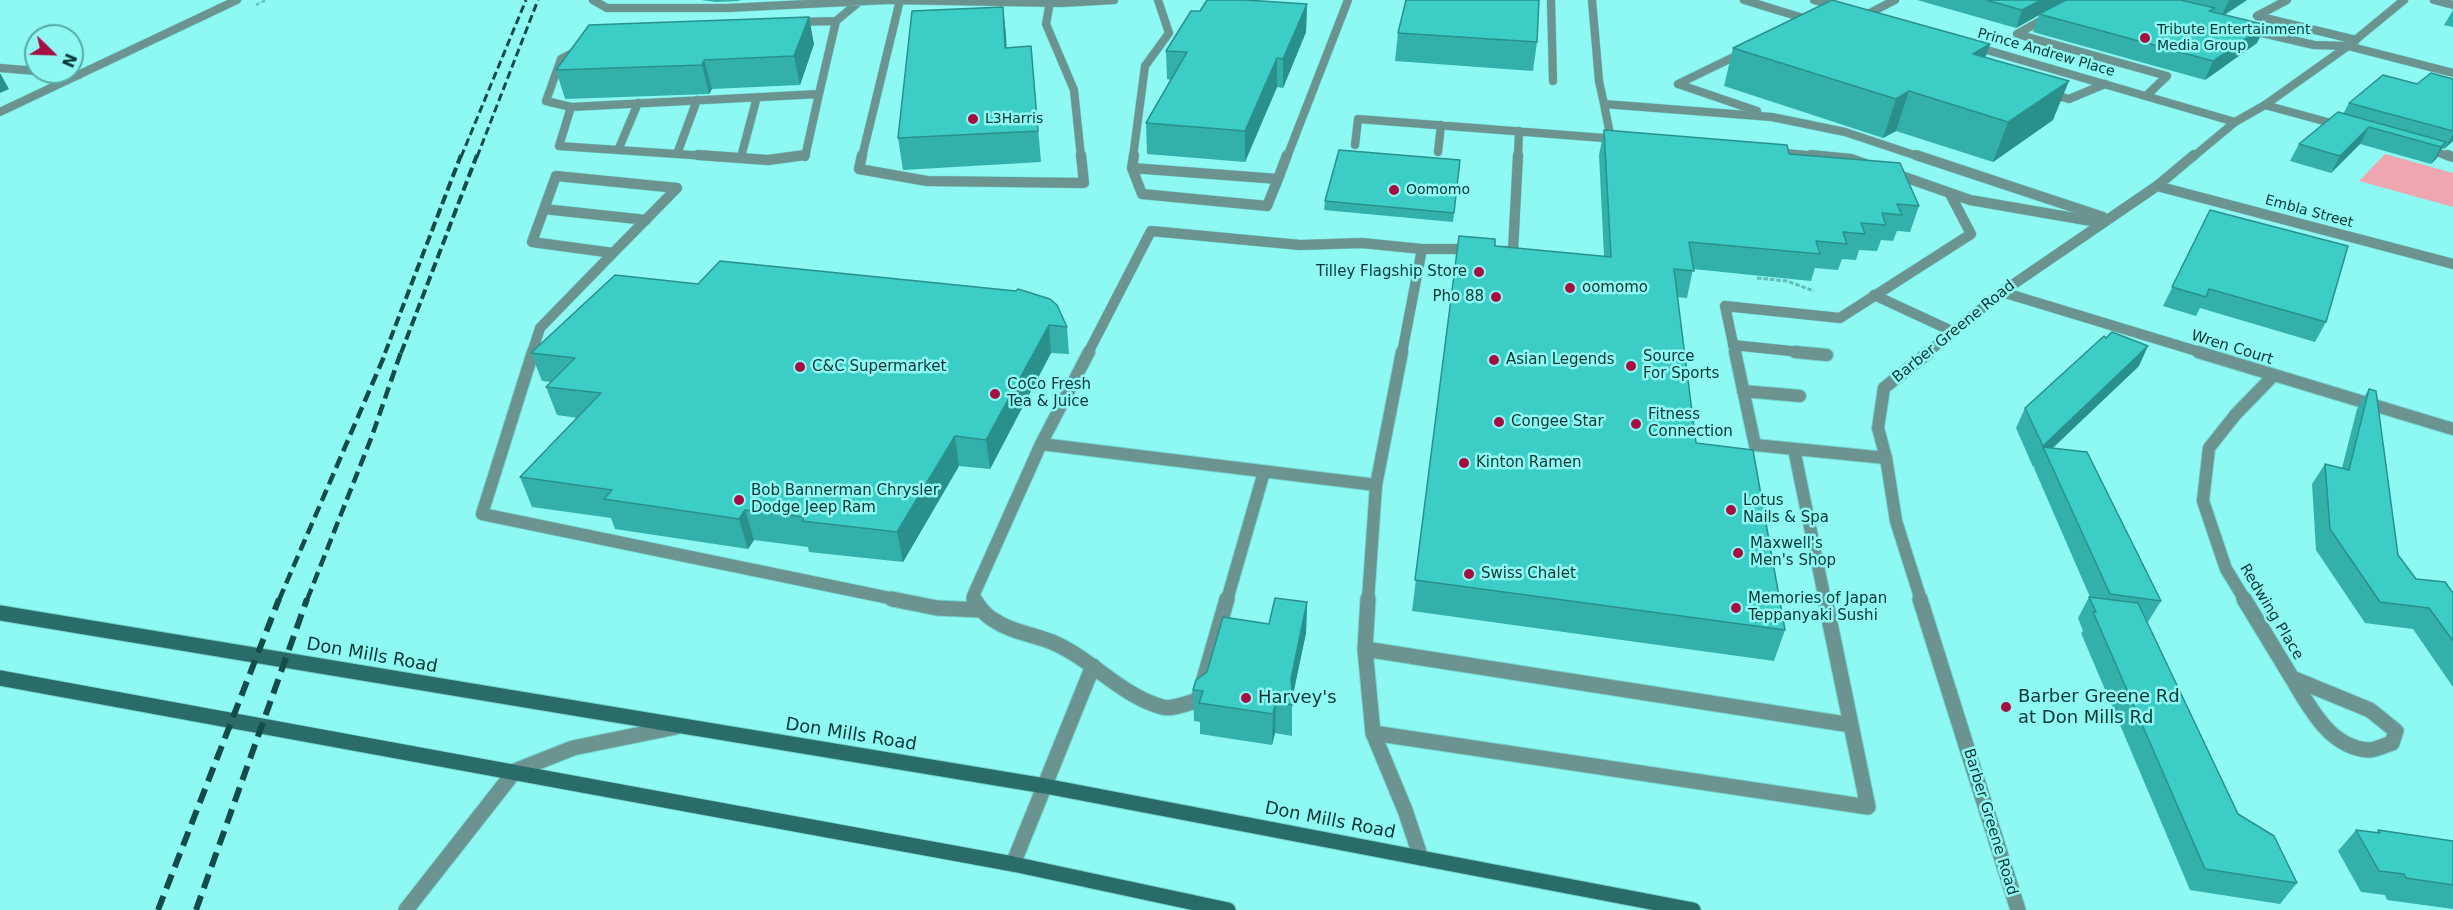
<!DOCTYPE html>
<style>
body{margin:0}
#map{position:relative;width:2453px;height:910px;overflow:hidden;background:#8ef8f2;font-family:"DejaVu Sans",sans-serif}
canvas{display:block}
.north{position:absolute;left:24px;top:24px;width:60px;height:60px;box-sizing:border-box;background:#8ef8f2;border:2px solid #57aaa6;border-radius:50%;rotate:113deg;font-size:16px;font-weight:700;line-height:24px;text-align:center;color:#043634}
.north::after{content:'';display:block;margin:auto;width:21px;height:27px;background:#a60d41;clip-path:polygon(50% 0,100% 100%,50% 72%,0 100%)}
</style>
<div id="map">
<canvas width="2453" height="910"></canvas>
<div class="north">N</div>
</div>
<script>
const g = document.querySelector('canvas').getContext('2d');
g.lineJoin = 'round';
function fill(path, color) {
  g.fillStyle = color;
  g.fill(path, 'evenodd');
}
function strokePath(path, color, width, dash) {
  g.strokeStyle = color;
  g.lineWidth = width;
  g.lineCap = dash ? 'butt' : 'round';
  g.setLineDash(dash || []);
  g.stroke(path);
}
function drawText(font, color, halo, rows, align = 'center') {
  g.font = font + ' "DejaVu Sans",sans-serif';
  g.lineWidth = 5;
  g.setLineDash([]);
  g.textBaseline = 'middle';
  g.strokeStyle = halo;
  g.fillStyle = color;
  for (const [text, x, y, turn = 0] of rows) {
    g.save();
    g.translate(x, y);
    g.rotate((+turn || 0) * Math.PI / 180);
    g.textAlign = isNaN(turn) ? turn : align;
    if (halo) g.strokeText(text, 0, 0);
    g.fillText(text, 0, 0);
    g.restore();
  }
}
const green = new Path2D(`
 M 2385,154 L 2453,173 L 2453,207 L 2359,181 Z`);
const pathFar1 = new Path2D(`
 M 256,5 L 266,0`);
const path = new Path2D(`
 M 1757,278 L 1787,281 L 1814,291`);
const serviceFar3 = new Path2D(`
 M 593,0 L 607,8 L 727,8 L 887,0
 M 1551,0 L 1553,81
 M 1592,0 L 1599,81 L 1604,104
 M 1744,0 L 1813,21
 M 2078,0 L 2017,34 L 2167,76 L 2146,96
 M 2287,0 L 2257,16 L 2356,40
 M 1050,2 L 1046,24 L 1074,90 L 1081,157
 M 1866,15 L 1895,0
 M 796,22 L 836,21
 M 2249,30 L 2314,45 L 2348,46
 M 1678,84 L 1744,52
 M 1678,84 L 1757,111
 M 2047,93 L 2069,99 L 2105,84
 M 819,94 L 836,21 L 860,1
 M 2265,105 L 2342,126
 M 571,107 L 546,101 L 561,59 L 578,50
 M 1611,139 L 1604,104 L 1772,117 L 1845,132 L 1920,157
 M 1355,145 L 1358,119 L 1617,139
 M 619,148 L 638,103
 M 2425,149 L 2452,157
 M 1438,152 L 1441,125
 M 1775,152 L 1827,157
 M 677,154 L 697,100
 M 721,157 L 559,146 L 571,107 L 819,94
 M 741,157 L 757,97
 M 805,157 L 819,94
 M 862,157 L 900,0
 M 1133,157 L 1145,66 L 1169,33 L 1158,0
 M 1287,157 L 1348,0
 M 1518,157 L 1519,131`);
const serviceFar2 = new Path2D(`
 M 698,155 L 768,160 L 805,155
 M 862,155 L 859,169 L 927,181 L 1084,183 L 1081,155
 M 1134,155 L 1132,168 L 1278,179 L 1287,155
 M 1811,155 L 1851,159 L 1868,165
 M 1916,155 L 2103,217
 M 2447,155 L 2453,157
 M 1132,168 L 1142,194 L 1267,206 L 1278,179
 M 1893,173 L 1970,200 L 2103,223
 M 556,176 L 677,188 L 613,253 L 532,242 Z
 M 544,209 L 646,220
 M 1422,249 L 1473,249
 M 1502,251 L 1513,251 L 1518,155
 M 1874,295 L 1954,332
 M 1733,345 L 1810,353
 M 532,353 L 540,328 L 613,253
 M 1088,353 L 1151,231 L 1300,245 L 1362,243 L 1422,249 L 1402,353
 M 1735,353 L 1725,306 L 1840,318 L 1971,234 L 1950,194`);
const serviceFar1 = new Path2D(`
 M 533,352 L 482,514 L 899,600
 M 1735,352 L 1755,445 L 1886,458
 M 1795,352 L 1827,355
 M 1743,391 L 1800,396
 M 1041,444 L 1376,485
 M 1794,449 L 1825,600
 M 975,600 L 973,596 L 1041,444 L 1089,352
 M 1227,600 L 1264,472
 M 1368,600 L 1376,485 L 1402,352`);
const service = new Path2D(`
 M 892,599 L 937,608 L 981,610
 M 974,599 C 979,607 984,614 992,619 C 1011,632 1032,634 1052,642 C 1092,659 1120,695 1162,707 C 1172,710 1188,703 1198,700 L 1227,599
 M 1368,599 L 1365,649 L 1373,733 L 1405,810 L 1421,858
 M 1365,649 L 1851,725
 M 1373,733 L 1868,807 L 1825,599
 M 1013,864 L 1093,666
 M 406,910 L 515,771 L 573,748 L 676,727`);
const minorFar3 = new Path2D(`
 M 887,0 L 1061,3 L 1114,0
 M 1814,0 L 1841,8
 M 2434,0 L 2453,5
 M 1973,46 L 2235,122
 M 2348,46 L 2453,73
 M 0,68 L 36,71
 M 45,72 L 79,75`);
const minorFar2 = new Path2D(`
 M 2157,186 L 2453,264
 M 2002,292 L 2203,353`);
const minorFar1 = new Path2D(`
 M 2198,352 L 2453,429
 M 2245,600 L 2226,569 L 2203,501 L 2209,448 L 2236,414 L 2273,376`);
const minor = new Path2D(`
 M 2244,599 L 2292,678
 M 2292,678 L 2370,710 L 2396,731 L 2392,743 C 2385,745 2376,750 2369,750 C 2330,748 2310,708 2292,678 Z`);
const tertiaryFar3 = new Path2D(`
 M 0,112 L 237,0
 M 2193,157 L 2235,122 L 2265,105 L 2348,46 L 2404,0`);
const tertiaryFar2 = new Path2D(`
 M 1927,353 L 2002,292 L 2157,186 L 2194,155`);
const tertiaryFar1 = new Path2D(`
 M 1921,600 L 1896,521 L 1886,458 L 1878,428 L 1884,388 L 1929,352`);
const tertiary = new Path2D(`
 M 1920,599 L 2018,910`);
const secondary = new Path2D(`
 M 0,613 L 1045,786 L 1693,910
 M 0,678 L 1013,864 L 1228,910`);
const railFar3 = new Path2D(`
 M 461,157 L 526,0
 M 477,157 L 538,0`);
const railFar2 = new Path2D(`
 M 385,353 L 461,155
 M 401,353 L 477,155`);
const railFar1 = new Path2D(`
 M 279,600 L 386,352
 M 307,600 L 372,436 L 401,352`);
const rail = new Path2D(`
 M 158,910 L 279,599
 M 196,910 L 307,599`);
const wall = new Path2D(`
 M 701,0 L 741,0 L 738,1 L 716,2 Z
 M 1917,0 L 2247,0 L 2224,15 L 2257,43 L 2205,80 L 2033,32 L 2039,15 L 2016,28 Z
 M 1307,4 L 1306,32 L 1283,88 L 1277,87 L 1245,162 L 1147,154 L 1146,123 L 1171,80 L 1167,79 L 1166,51 L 1200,11 Z
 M 1003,7 L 1006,48 L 1031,46 L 1041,162 L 903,170 L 898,138 Z
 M 2453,10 L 2453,27 L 2444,25 Z
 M 1398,33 L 1537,42 L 1533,71 L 1395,61 Z
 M 814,44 L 800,85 L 712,89 L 709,94 L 565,99 L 556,70 Z
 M 1990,44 L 1985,58 L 2053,120 L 1993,162 L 1896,131 L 1883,138 L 1724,86 L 1733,48 Z
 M 2453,79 L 2453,141 L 2444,149 L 2442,148 L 2436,159 L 2431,164 L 2360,144 L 2331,173 L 2290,161 L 2299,144 L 2343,114 L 2349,103 L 2417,84 Z
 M 1604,130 L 1789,154 L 1919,206 L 1910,232 L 1897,231 L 1893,241 L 1881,240 L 1877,251 L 1859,250 L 1856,260 L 1842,259 L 1838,270 L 1815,268 L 1811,281 L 1693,269 L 1687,298 L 1677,297 L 1696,443 L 1785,630 L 1774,661 L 1412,611 L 1459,236 L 1495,246 L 1604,256 L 1599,155 Z
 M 1460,160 L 1453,222 L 1324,210 L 1325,201 Z
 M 2210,210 L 2326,322 L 2315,342 L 2200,308 L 2196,316 L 2163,306 Z
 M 615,275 L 1067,327 L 1069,354 L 1051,353 L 990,469 L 959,466 L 903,562 L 809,552 L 808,547 L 754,540 L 748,549 L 615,529 L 611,518 L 532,507 L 520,477 L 578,418 L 557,415 L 546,387 L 551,382 L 542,381 L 531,353 Z
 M 2139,366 L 2053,448 L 2161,601 L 2148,622 L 2147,622 L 2238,814 L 2297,883 L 2280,904 L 2190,890 L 2081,633 L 2083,631 L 2078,618 L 2089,597 L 2090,597 L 2034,468 L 2035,466 L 2033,467 L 2016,428 L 2025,408 Z
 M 2369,389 L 2398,555 L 2416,579 L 2453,593 L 2453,687 L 2413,629 L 2365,623 L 2316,550 L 2312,484 L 2325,464 L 2342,468 L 2357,409 Z
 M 1307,602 L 1306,633 L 1292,697 L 1292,736 L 1275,733 L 1272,745 L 1200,734 L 1200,722 L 1194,721 L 1193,690 L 1269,624 Z
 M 2356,830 L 2377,833 L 2378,830 L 2453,841 L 2453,909 L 2387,900 L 2385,895 L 2361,892 L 2338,851 Z`);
const shadedWall = new Path2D(`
 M 2041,0 L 2066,0 L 2016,28 L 2022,10 Z
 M 2229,0 L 2247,0 L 2221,17 Z
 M 1307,4 L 1306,32 L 1283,88 L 1283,59 Z
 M 1003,7 L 1006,34 L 1008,76 L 1005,48 Z
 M 809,17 L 814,44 L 800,85 L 794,56 Z
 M 2266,25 L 2257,43 L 2205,80 L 2213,61 Z
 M 1990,44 L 1977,82 L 1973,54 Z
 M 1277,58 L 1277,87 L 1245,162 L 1245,131 Z
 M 704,60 L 712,89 L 709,94 L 702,65 Z
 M 0,73 L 9,89 L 0,93 Z
 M 2069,81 L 2053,120 L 1993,162 L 2008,122 Z
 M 1909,91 L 1896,131 L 1883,138 L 1896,99 Z
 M 2369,127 L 2360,144 L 2331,173 L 2340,156 Z
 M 2453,134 L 2453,141 L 2444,149 Z
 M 2446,142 L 2436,159 L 2431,164 L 2441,147 Z
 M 1049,325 L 1051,353 L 990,469 L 986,440 Z
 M 2148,346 L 2139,366 L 2046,454 L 2043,447 L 2033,467 L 2043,446 Z
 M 955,436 L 959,466 L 903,562 L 897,532 Z
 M 745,510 L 754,540 L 748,549 L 739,519 Z
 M 1307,602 L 1306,633 L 1291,705 L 1291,679 Z
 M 1276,702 L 1275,733 L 1272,745 L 1273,714 Z`);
const building = new Path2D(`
 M 1207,0 L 1246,0 L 1307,4 L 1283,59 L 1277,58 L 1245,131 L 1146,123 L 1187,52 L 1166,51 L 1191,11 L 1200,11 Z
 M 1406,0 L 1539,0 L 1537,42 L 1398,33 Z
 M 1832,0 L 1990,44 L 1973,54 L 2069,81 L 2008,122 L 1909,91 L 1896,99 L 1733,48 Z
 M 1986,0 L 2041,0 L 2022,10 Z
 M 2066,0 L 2180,0 L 2215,8 L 2209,11 L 2266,25 L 2213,61 L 2039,14 Z
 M 1003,7 L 1005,48 L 1031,46 L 1038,131 L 898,138 L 912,11 Z
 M 809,17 L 794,56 L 704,60 L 702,65 L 556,70 L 589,25 Z
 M 2431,73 L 2453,79 L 2453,131 L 2349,103 L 2383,75 L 2417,84 Z
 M 2338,112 L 2446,142 L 2441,147 L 2369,127 L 2340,156 L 2299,144 Z
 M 1604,130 L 1787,145 L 1789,154 L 1900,163 L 1919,206 L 1897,204 L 1902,215 L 1882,213 L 1886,225 L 1861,223 L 1865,234 L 1843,232 L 1847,244 L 1816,241 L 1820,254 L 1689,242 L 1694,271 L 1674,269 L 1696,443 L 1753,450 L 1785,630 L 1415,580 L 1459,236 L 1495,239 L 1495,246 L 1611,257 Z
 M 1339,150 L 1460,160 L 1454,213 L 1325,201 Z
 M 2210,210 L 2348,246 L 2326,322 L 2209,289 L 2206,297 L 2172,287 Z
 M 720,261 L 1016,291 L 1018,289 L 1050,299 L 1057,305 L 1067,327 L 1049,325 L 986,440 L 955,436 L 897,532 L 802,521 L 804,517 L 745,510 L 739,519 L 604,499 L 612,490 L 520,477 L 601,393 L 546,387 L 575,358 L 531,353 L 615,275 L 698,284 Z
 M 2112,332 L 2148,346 L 2043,446 L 2025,408 L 2104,336 L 2106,338 Z
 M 2369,389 L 2376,391 L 2398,555 L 2416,579 L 2445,582 L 2453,593 L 2453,641 L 2429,608 L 2380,602 L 2330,529 L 2325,464 L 2349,470 Z
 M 2043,447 L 2087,452 L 2161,601 L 2110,594 Z
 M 2089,597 L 2138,603 L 2238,814 L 2274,836 L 2297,883 L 2205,869 L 2093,612 L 2096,612 Z
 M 1275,598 L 1307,602 L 1291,679 L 1293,705 L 1276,702 L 1273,714 L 1199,703 L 1203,691 L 1193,690 L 1196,680 L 1207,672 L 1223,617 L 1269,624 Z
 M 2356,830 L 2380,833 L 2378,830 L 2453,841 L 2453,885 L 2406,878 L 2404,874 L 2379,871 Z`);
const markers = [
 [2145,38,6,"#a60d41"],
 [973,119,6,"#a60d41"],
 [1394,190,6,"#a60d41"],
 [1479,272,6,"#a60d41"],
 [1570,288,6,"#a60d41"],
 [1496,297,6,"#a60d41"],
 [1494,360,6,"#a60d41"],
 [1631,366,6,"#a60d41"],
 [800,367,6,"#a60d41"],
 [995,394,6,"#a60d41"],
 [1499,422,6,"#a60d41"],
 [1636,424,6,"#a60d41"],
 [1464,463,6,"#a60d41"],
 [739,500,6,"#a60d41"],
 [1731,510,6,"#a60d41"],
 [1738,553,6,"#a60d41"],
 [1469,574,6,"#a60d41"],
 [1736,608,6,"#a60d41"],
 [1246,698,6,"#a60d41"],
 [2006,707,6,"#a60d41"]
];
const farPoinames = [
 ["Tribute Entertainment",2157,30],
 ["Media Group",2157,46],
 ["L3Harris",985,119],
 ["Oomomo",1406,190]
];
const farStreetnames = [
 ["Prince Andrew Place",2046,53,16],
 ["Embla Street",2309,212,15]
];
const poiNames = [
 ["Tilley Flagship Store",1467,272,"right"],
 ["oomomo",1582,288],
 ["Pho 88",1484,297,"right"],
 ["Source",1643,357],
 ["For Sports",1643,374],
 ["Asian Legends",1506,360],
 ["C&C Supermarket",812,367],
 ["CoCo Fresh",1007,385],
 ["Tea & Juice",1007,402],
 ["Fitness",1648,415],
 ["Connection",1648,432],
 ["Congee Star",1511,422],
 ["Kinton Ramen",1476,463],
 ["Bob Bannerman Chrysler",751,491],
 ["Dodge Jeep Ram",751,508],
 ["Lotus",1743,501],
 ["Nails & Spa",1743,518],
 ["Maxwell's",1750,544],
 ["Men's Shop",1750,561],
 ["Swiss Chalet",1481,574],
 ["Memories of Japan",1748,599],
 ["Teppanyaki Sushi",1748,616]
];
const streetNames = [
 ["Barber Greene Road",1954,332,-39],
 ["Wren Court",2232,348,17],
 ["Redwing Place",2271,612,59],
 ["Barber Greene Road",1990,822,73]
];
const nearStreetnames = [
 ["Don Mills Road",372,656,10],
 ["Don Mills Road",851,735,9],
 ["Don Mills Road",1330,821,11]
];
const nearPoinames = [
 ["Barber Greene Rd",2018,697],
 ["at Don Mills Rd",2018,718],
 ["Harvey's",1258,698]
];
fill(green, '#eea7b0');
strokePath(serviceFar3, '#75d5d0', 9);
strokePath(serviceFar2, '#75d5d0', 11);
strokePath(serviceFar1, '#75d5d0', 14);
strokePath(service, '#75d5d0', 17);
strokePath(minorFar3, '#75d5d0', 9);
strokePath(minorFar2, '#75d5d0', 11);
strokePath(minorFar1, '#75d5d0', 14);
strokePath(minor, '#75d5d0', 17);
strokePath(tertiaryFar3, '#75d5d0', 9);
strokePath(tertiaryFar2, '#75d5d0', 11);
strokePath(tertiaryFar1, '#75d5d0', 14);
strokePath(tertiary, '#75d5d0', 17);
strokePath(secondary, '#75d5d0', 17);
strokePath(pathFar1, '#62bbb6', 2, [4, 2]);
strokePath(path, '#62bbb6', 3, [4.5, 2]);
strokePath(serviceFar3, '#6b9390', 8);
strokePath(serviceFar2, '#6b9390', 10);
strokePath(serviceFar1, '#6b9390', 12);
strokePath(service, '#6b9390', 15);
strokePath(minorFar3, '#6b9390', 8);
strokePath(minorFar2, '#6b9390', 10);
strokePath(minorFar1, '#6b9390', 12);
strokePath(minor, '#6b9390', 15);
strokePath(tertiaryFar3, '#6b9390', 8);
strokePath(tertiaryFar2, '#6b9390', 10);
strokePath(tertiaryFar1, '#6b9390', 12);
strokePath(tertiary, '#6b9390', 15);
strokePath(secondary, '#296c69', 15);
strokePath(railFar3, '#134c49', 3, [8, 4]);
strokePath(railFar2, '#134c49', 4, [10, 4.5]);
strokePath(railFar1, '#134c49', 4.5, [12, 6]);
strokePath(rail, '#134c49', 6, [15, 8]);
fill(wall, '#34b0ab');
fill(shadedWall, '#2a908b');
fill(building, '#3ccdc7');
strokePath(building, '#2a908b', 1.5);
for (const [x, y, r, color] of markers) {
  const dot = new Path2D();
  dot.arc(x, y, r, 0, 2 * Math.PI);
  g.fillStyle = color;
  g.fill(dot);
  strokePath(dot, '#8ef8f2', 2);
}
drawText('14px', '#043634', '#8ef8f2', farPoinames, 'left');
drawText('14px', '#043634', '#8ef8f2', farStreetnames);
drawText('15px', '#043634', '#8ef8f2', poiNames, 'left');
drawText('15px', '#043634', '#8ef8f2', streetNames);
drawText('18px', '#043634', '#8ef8f2', nearStreetnames);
drawText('18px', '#043634', '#8ef8f2', nearPoinames, 'left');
</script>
